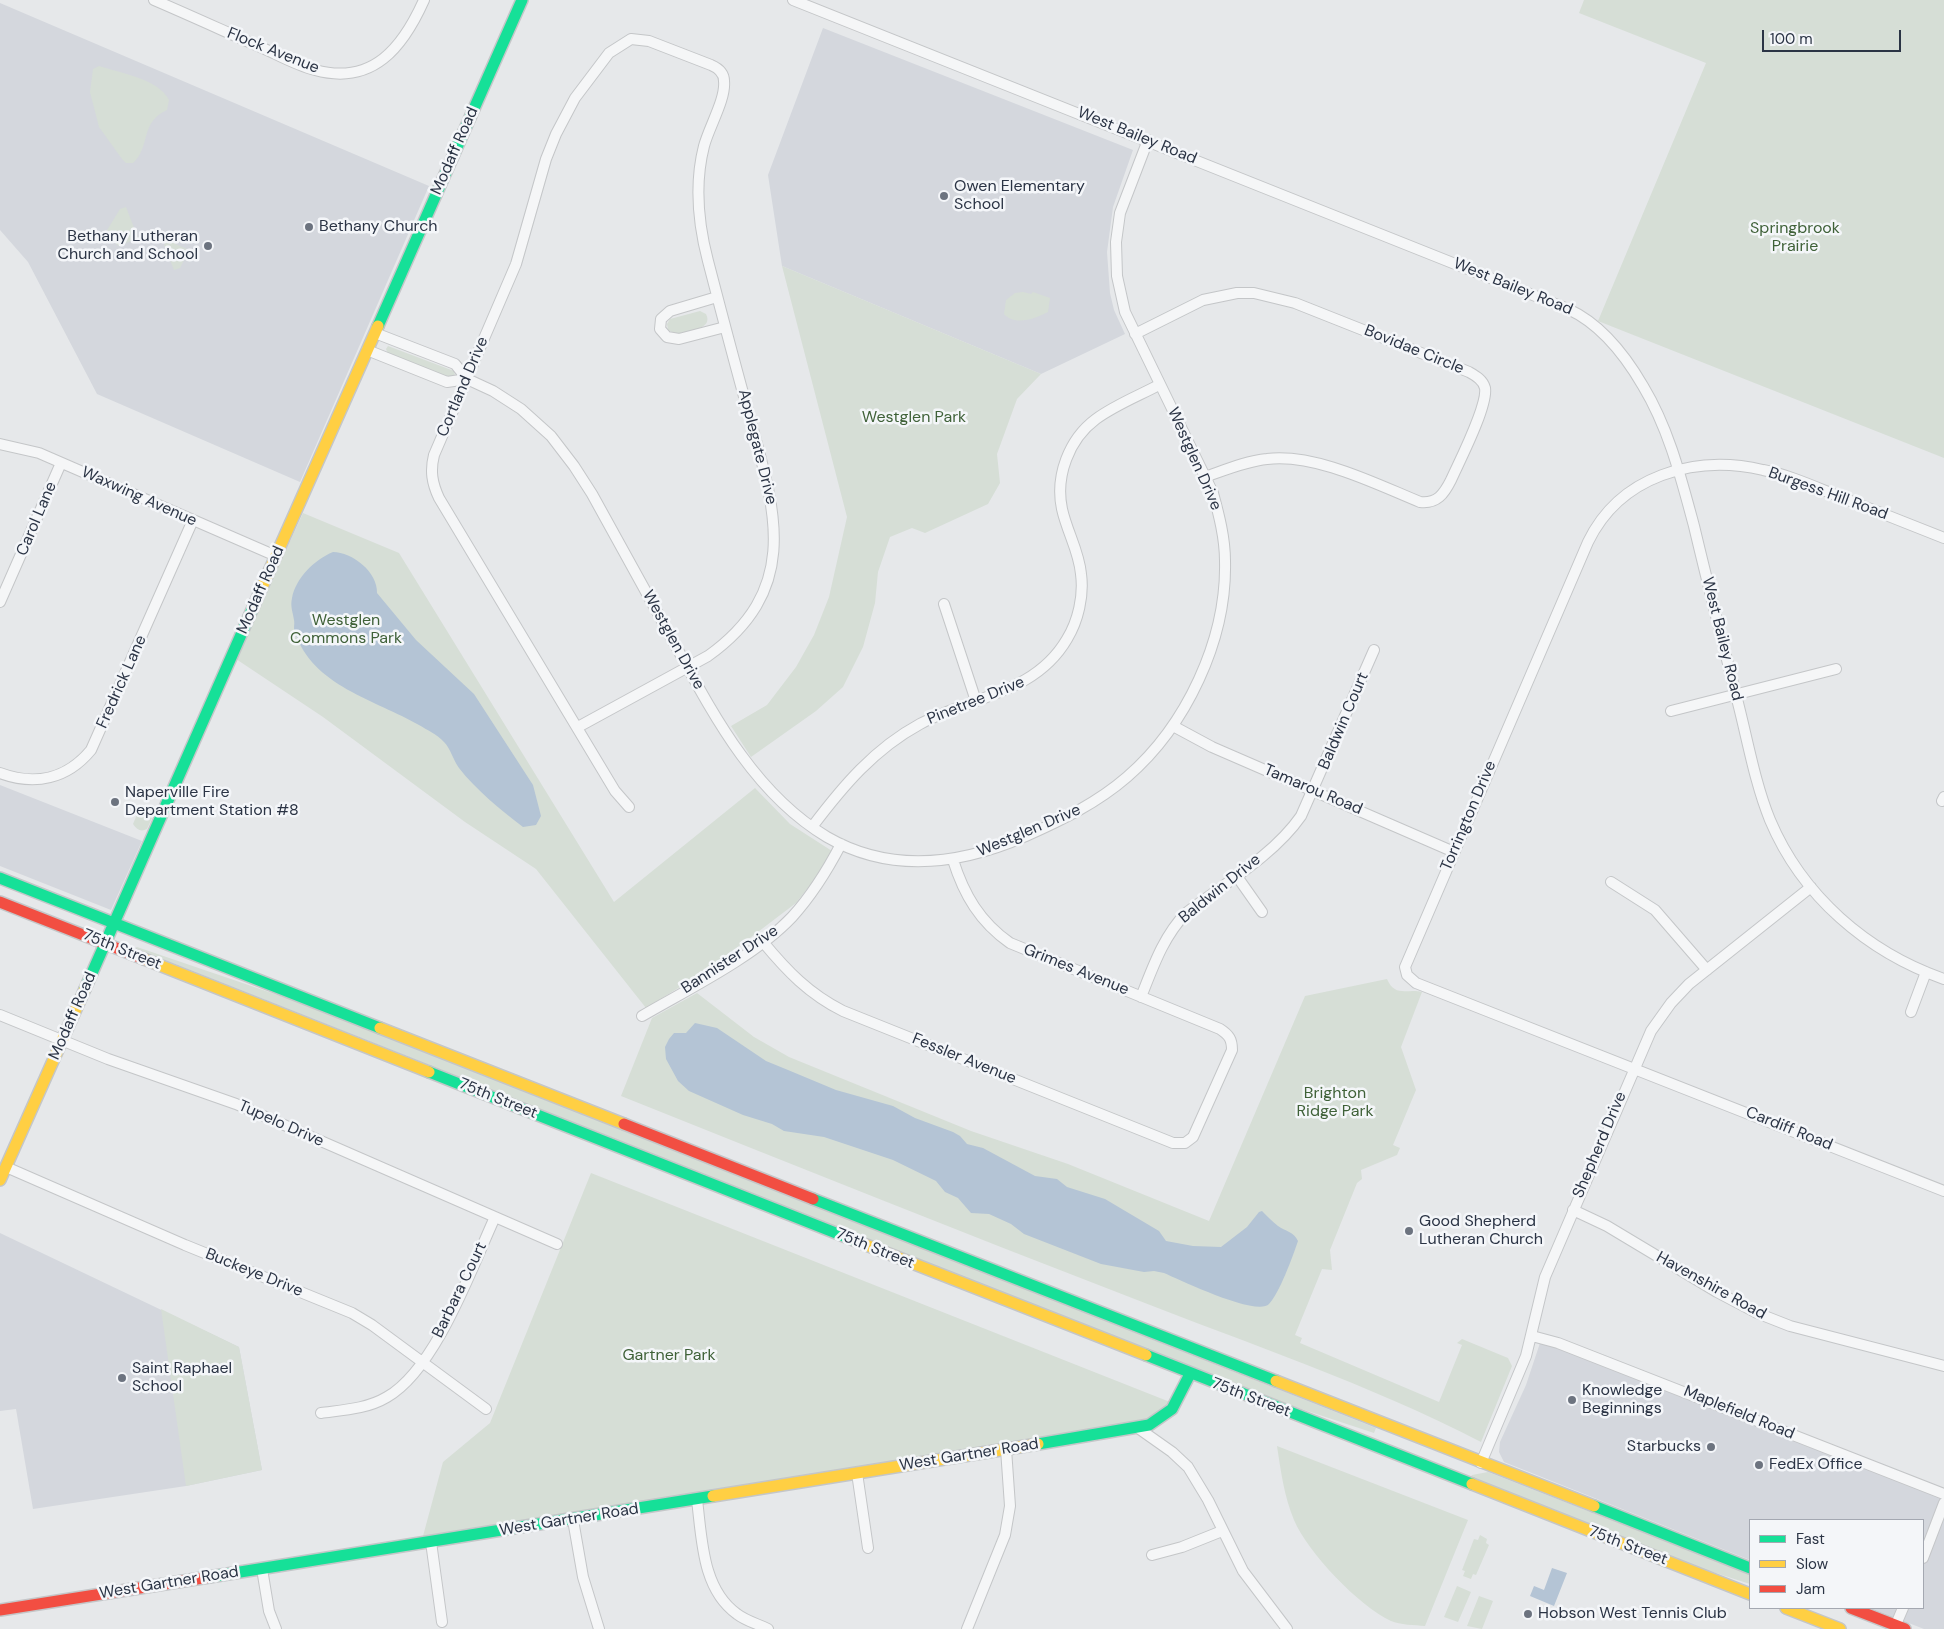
<!DOCTYPE html>
<style>
body{margin:0}
#map{position:relative;width:1944px;height:1629px;overflow:hidden;background:#e6e8ea;font-family:"DM Sans",sans-serif}
canvas{display:block}
.legend{position:absolute;left:1749px;top:1519px;width:175px;height:90px;box-sizing:border-box;background:#f4f6f9;border:1px solid #a4a8b1;margin:0;padding:6px 9px;list-style:none;font-size:15px;color:#2b3445}
.legend li{display:flex;align-items:center;gap:10px;height:25px}
.legend b{width:25px;border:1px solid #a4a8b1}
.scale{position:absolute;left:1762px;top:30px;width:139px;height:22px;box-sizing:border-box;border:2px solid #2b3445;border-top:0;padding-left:6px;font-size:15px;line-height:18px;white-space:nowrap;color:#2b3445;-webkit-text-stroke:4px #f4f6f9;paint-order:stroke}
</style>
<div id="map">
<canvas width="1944" height="1629"></canvas>
<ul class="legend">
<li><b style="height:6px;background:#16e098"></b>Fast</li>
<li><b style="height:6px;background:#ffcf43"></b>Slow</li>
<li><b style="height:6px;background:#f24e42"></b>Jam</li>
</ul>
<div class="scale">100 m</div>
</div>
<script>
const g = document.querySelector('canvas').getContext('2d');
g.lineJoin = 'round';
function fill(path, color) {
  g.fillStyle = color;
  g.fill(path, 'evenodd');
}
function strokePath(path, color, width, dash) {
  g.strokeStyle = color;
  g.lineWidth = width;
  g.lineCap = dash ? 'butt' : 'round';
  g.setLineDash(dash || []);
  g.stroke(path);
}
function drawText(font, color, halo, rows, align = 'center') {
  g.font = font + ' "DM Sans",sans-serif';
  g.lineWidth = 5;
  g.setLineDash([]);
  g.textBaseline = 'middle';
  g.strokeStyle = halo;
  g.fillStyle = color;
  for (const [text, x, y, turn = 0] of rows) {
    g.save();
    g.translate(x, y);
    g.rotate((+turn || 0) * Math.PI / 180);
    g.textAlign = isNaN(turn) ? turn : align;
    if (halo) g.strokeText(text, 0, 0);
    g.fillText(text, 0, 0);
    g.restore();
  }
}
const built = new Path2D(`
 M 0,3 L 429,186 L 300,482 L 97,394 L 28,262 L 0,230 Z
 M 823,28 L 1133,150 L 1113,207 L 1107,252 L 1110,293 L 1114,310 L 1125,334 L 1041,374 L 782,266 L 768,175 Z
 M 0,785 L 142,841 L 111,910 L 0,866 Z
 M 0,1233 L 239,1347 L 262,1470 L 186,1486 L 33,1509 L 16,1409 L 0,1411 Z
 M 1542,1337 L 1944,1495 L 1944,1629 L 1924,1629 L 1870,1608 L 1923,1608 L 1923,1520 L 1750,1520 L 1750,1560 L 1504,1462 L 1499,1452 L 1500,1442 L 1526,1385 Z`);
const green = new Path2D(`
 M 1584,0 L 1944,0 L 1944,458 L 1598,321 L 1706,63 L 1579,13 Z
 M 99,66 C 120,73 159,79 169,100 L 167,110 C 139,123 151,147 133,163 L 126,163 L 122,159 L 99,127 L 90,92 L 93,69 Z
 M 126,207 L 138,238 L 119,246 L 104,235 L 120,209 Z
 M 167,240 L 189,250 L 180,268 L 174,270 L 164,245 Z
 M 782,266 L 1041,374 L 1017,399 L 997,454 L 1000,483 L 988,504 L 925,533 L 912,528 L 890,537 L 878,572 L 875,603 L 863,647 L 843,687 L 816,711 L 751,757 L 731,726 L 767,705 L 796,667 L 814,635 L 829,597 L 847,517 Z
 M 1023,292 L 1031,294 L 1033,292 L 1050,298 L 1048,312 C 1035,319 1015,326 1004,314 L 1006,300 L 1015,293 Z
 M 700,311 L 706,314 C 714,330 687,331 676,334 L 668,330 L 667,324 L 670,319 Z
 M 388,346 L 454,371 L 455,376 L 452,379 L 388,354 L 386,349 Z
 M 303,513 L 399,553 L 614,902 L 755,788 L 790,824 L 832,851 L 818,875 L 796,903 L 746,941 L 688,982 L 646,1008 L 536,869 L 465,822 L 323,717 L 236,659 Z
 M 142,809 L 150,811 L 153,816 L 147,829 C 141,832 137,830 133,824 L 138,812 Z
 M 137,947 L 310,1006 L 1376,1428 L 1374,1433 L 1265,1397 L 135,948 Z
 M 1387,979 C 1395,998 1408,988 1422,992 L 1401,1047 L 1416,1090 L 1393,1145 L 1400,1148 L 1397,1155 L 1361,1170 L 1362,1179 L 1357,1183 L 1330,1250 L 1332,1270 L 1322,1269 L 1295,1335 L 1302,1338 L 1300,1343 L 1439,1402 L 1462,1345 L 1457,1343 L 1462,1339 L 1508,1358 L 1512,1366 L 1481,1442 C 1369,1384 1249,1344 1132,1298 C 961,1232 791,1164 621,1096 L 652,1018 L 697,993 L 754,1037 L 789,1057 L 971,1131 L 1068,1164 L 1209,1221 L 1305,996 Z
 M 591,1173 L 1170,1402 L 1149,1420 L 423,1536 L 443,1462 L 490,1423 Z
 M 161,1309 L 239,1347 L 262,1470 L 186,1486 Z
 M 1277,1446 L 1468,1520 L 1425,1626 C 1415,1625 1400,1625 1391,1621 C 1359,1606 1308,1553 1294,1520 C 1284,1496 1281,1472 1277,1446 Z
 M 1488,1472 L 1750,1574 L 1750,1584 L 1697,1567 L 1470,1478 L 1472,1475 Z
 M 1480,1535 L 1487,1539 L 1486,1543 L 1489,1545 L 1476,1575 L 1473,1574 L 1471,1579 L 1463,1576 L 1465,1571 L 1462,1570 L 1474,1539 L 1478,1540 Z
 M 1457,1586 L 1471,1592 L 1458,1622 L 1444,1617 Z
 M 1479,1596 L 1493,1601 L 1482,1629 L 1467,1626 Z`);
const water = new Path2D(`
 M 333,552 C 352,552 378,572 377,593 L 416,640 L 474,694 L 533,785 L 541,816 L 536,825 L 523,827 C 501,810 476,790 459,768 C 453,760 451,749 444,742 C 437,734 427,730 419,725 C 376,700 312,686 295,632 C 293,628 295,624 294,620 C 293,612 290,607 292,598 C 296,578 314,560 333,552 Z
 M 695,1023 L 717,1028 L 766,1061 L 788,1070 L 836,1090 L 893,1106 L 915,1118 L 953,1132 L 960,1136 L 967,1144 L 983,1148 L 1035,1176 L 1057,1179 L 1067,1187 L 1105,1199 L 1159,1231 L 1166,1241 L 1193,1246 L 1221,1247 L 1247,1227 L 1259,1212 L 1262,1211 C 1267,1216 1273,1222 1278,1226 C 1285,1231 1294,1232 1298,1241 C 1293,1256 1279,1294 1269,1304 C 1257,1317 1180,1280 1164,1273 L 1154,1271 L 1144,1272 L 1101,1264 L 1024,1234 L 1011,1224 L 989,1214 L 971,1213 L 958,1198 L 945,1192 L 936,1181 L 893,1160 L 824,1137 L 784,1131 L 772,1124 L 743,1115 L 689,1091 L 678,1081 L 666,1059 L 665,1047 L 669,1039 L 674,1033 L 686,1033 Z
 M 1552,1568 L 1567,1573 L 1554,1606 L 1530,1596 L 1534,1586 L 1544,1590 Z`);
const street = new Path2D(`
 M 154,0 C 189,15 224,31 258,46 C 277,54 295,65 315,70 C 373,86 403,47 424,0
 M 793,0 L 1568,309 C 1601,324 1625,355 1643,386 C 1669,429 1681,478 1694,526 C 1708,585 1723,644 1738,703 C 1748,742 1755,783 1770,820 C 1802,896 1867,952 1944,979
 M 717,297 L 670,311 L 661,319 L 660,329 L 667,337 L 679,339 L 725,327
 M 375,333 L 455,364 L 467,379
 M 1135,334 L 1203,300 L 1237,293 L 1254,293 L 1295,303 L 1469,372 C 1476,376 1483,380 1485,388 C 1488,406 1459,462 1451,480 C 1444,494 1437,504 1420,502 C 1376,484 1315,453 1267,459 C 1246,461 1225,470 1205,477
 M 367,350 L 447,382 L 467,379 L 493,391 L 521,409 L 551,436 L 574,466 L 592,494 C 619,542 645,591 672,639 C 712,712 753,793 827,837 C 891,874 962,864 1026,836 C 1062,820 1097,803 1127,777 C 1186,726 1227,640 1225,561 C 1225,538 1219,515 1213,493 L 1125,312 L 1117,276 L 1116,242 L 1120,213 L 1148,140
 M 0,444 L 39,453 L 276,556
 M 1944,538 C 1909,524 1873,510 1838,496 C 1813,486 1789,475 1763,470 C 1694,454 1620,476 1588,542 L 1405,967 L 1407,975 L 1416,983 L 1944,1191
 M 0,602 L 61,463
 M 944,604 L 976,701
 M 1671,711 L 1836,669
 M 1173,726 L 1212,747 L 1454,852
 M 578,727 L 708,656 C 804,587 774,507 748,411 C 734,361 721,311 708,261 C 698,223 694,185 704,146 C 709,127 726,99 724,81 C 724,73 718,68 711,65 L 649,41 L 631,39 L 609,53 L 575,98 L 556,134 L 546,159 L 516,264 L 434,455 C 430,471 432,483 439,498 L 615,791 L 629,807
 M 0,773 C 35,786 67,779 91,750 L 193,520
 M 1942,801 L 1944,797
 M 812,827 C 843,786 874,749 920,724 C 972,696 1035,694 1067,639 C 1078,621 1084,596 1081,574 C 1079,551 1067,532 1062,509 C 1055,476 1069,439 1096,419 C 1115,405 1138,396 1159,385
 M 1236,875 L 1262,912
 M 1611,882 L 1655,910 L 1707,970
 M 763,942 C 787,971 809,994 843,1011 L 1173,1143 L 1185,1143 L 1193,1137 L 1232,1050 C 1232,1039 1229,1035 1220,1029 L 1010,943 C 980,922 964,895 953,860
 M 1141,997 C 1153,967 1163,937 1186,913 C 1224,884 1274,855 1301,816 L 1374,650
 M 1911,1012 L 1926,972
 M 0,1015 L 108,1059 L 236,1104 L 557,1244
 M 642,1016 C 690,988 754,957 792,917 C 812,895 827,871 841,844
 M 6,1167 L 185,1245 L 352,1313 L 372,1325 L 486,1409
 M 1573,1210 L 1607,1226 L 1717,1292 L 1757,1313 L 1790,1326 L 1944,1366
 M 1532,1336 L 1558,1343 L 1944,1494
 M 321,1413 C 343,1410 367,1409 387,1397 C 436,1369 472,1267 495,1217
 M 1138,1428 L 1172,1452 L 1188,1467 L 1208,1500 L 1243,1571 L 1287,1629
 M 1481,1463 L 1526,1356 L 1545,1277 L 1651,1031 L 1671,1003 L 1689,984 L 1811,887
 M 857,1473 L 868,1548
 M 697,1500 C 702,1539 702,1589 737,1614 C 746,1621 758,1624 768,1629
 M 573,1520 L 583,1577 L 599,1629
 M 431,1542 L 442,1622
 M 1152,1555 L 1182,1547 L 1222,1531
 M 1923,1558 L 1944,1503
 M 262,1569 L 269,1611 L 276,1629
 M 967,1629 L 1005,1535 L 1010,1506 L 1006,1449
 M 1894,1629 L 1903,1608`);
const fast = new Path2D(`
 M 378,326 L 522,0
 M 0,878 L 380,1028
 M 85,989 L 255,603
 M 429,1072 L 856,1241
 M 813,1199 L 1276,1381
 M 1146,1355 L 1472,1484
 M 1038,1444 L 1149,1425 L 1172,1409 L 1190,1374
 M 1594,1506 L 1750,1568
 M 209,1577 L 713,1496`);
const slow = new Path2D(`
 M 255,603 L 378,326
 M 144,959 L 429,1072
 M 380,1028 L 624,1124
 M 0,1180 L 85,989
 M 856,1241 L 1146,1355
 M 1276,1381 L 1594,1506
 M 1472,1484 L 1750,1594
 M 713,1496 L 1038,1444
 M 1786,1608 L 1840,1629`);
const jam = new Path2D(`
 M 0,902 L 144,959
 M 624,1124 L 813,1199
 M 1851,1608 L 1905,1629
 M 0,1610 L 209,1577`);
const markers = [
 [944,196,5,"#6c737f"],
 [309,227,5,"#6c737f"],
 [208,246,5,"#6c737f"],
 [115,802,5,"#6c737f"],
 [1409,1231,5,"#6c737f"],
 [122,1378,5,"#6c737f"],
 [1572,1400,5,"#6c737f"],
 [1711,1447,5,"#6c737f"],
 [1759,1465,5,"#6c737f"],
 [1528,1614,5,"#6c737f"]
];
const streetNames = [
 ["Flock Avenue",273,51,22],
 ["West Bailey Road",1137,136,22],
 ["Modaff Road",455,151,-66],
 ["West Bailey Road",1513,287,22],
 ["Bovidae Circle",1414,350,22],
 ["Cortland Drive",463,387,-67],
 ["Applegate Drive",757,447,76],
 ["Westglen Drive",1194,459,66],
 ["Burgess Hill Road",1828,494,20],
 ["Waxwing Avenue",139,497,24],
 ["Carol Lane",37,519,-67],
 ["Modaff Road",261,590,-66],
 ["West Bailey Road",1722,639,76],
 ["Westglen Drive",673,640,61],
 ["Fredrick Lane",122,682,-66],
 ["Pinetree Drive",976,701,-22],
 ["Baldwin Court",1344,721,-67],
 ["Tamarou Road",1313,790,23],
 ["Torrington Drive",1469,816,-67],
 ["Westglen Drive",1029,831,-23],
 ["Baldwin Drive",1220,889,-39],
 ["75th Street",122,950,22],
 ["Bannister Drive",730,960,-33],
 ["Grimes Avenue",1076,970,22],
 ["Modaff Road",73,1016,-66],
 ["Fessler Avenue",964,1059,22],
 ["75th Street",498,1099,22],
 ["Tupelo Drive",281,1124,24],
 ["Cardiff Road",1789,1129,22],
 ["Shepherd Drive",1600,1145,-67],
 ["75th Street",875,1249,22],
 ["Buckeye Drive",254,1273,22],
 ["Havenshire Road",1711,1286,29],
 ["Barbara Court",460,1290,-64],
 ["75th Street",1251,1398,21],
 ["Maplefield Road",1739,1413,22],
 ["West Gartner Road",969,1455,-9],
 ["West Gartner Road",569,1520,-9],
 ["75th Street",1628,1546,21],
 ["West Gartner Road",169,1583,-9]
];
const poiNames = [
 ["Owen Elementary",954,187],
 ["School",954,205],
 ["Bethany Church",319,227],
 ["Bethany Lutheran",198,237,"right"],
 ["Church and School",198,255,"right"],
 ["Naperville Fire",125,793],
 ["Department Station #8",125,811],
 ["Good Shepherd",1419,1222],
 ["Lutheran Church",1419,1240],
 ["Saint Raphael",132,1369],
 ["School",132,1387],
 ["Knowledge",1582,1391],
 ["Beginnings",1582,1409],
 ["Starbucks",1701,1447,"right"],
 ["FedEx Office",1769,1465],
 ["Hobson West Tennis Club",1538,1614]
];
const parkNames = [
 ["Springbrook",1795,229],
 ["Prairie",1795,247],
 ["Westglen Park",914,418],
 ["Westglen",346,621],
 ["Commons Park",346,639],
 ["Brighton",1335,1094],
 ["Ridge Park",1335,1112],
 ["Gartner Park",669,1356]
];
fill(built, '#d4d7dd');
fill(green, '#d6ded6');
fill(water, '#b4c4d5');
strokePath(street, '#c4c6c8', 12);
strokePath(fast, '#c4c6c8', 14);
strokePath(slow, '#c4c6c8', 14);
strokePath(jam, '#c4c6c8', 14);
strokePath(street, '#f5f6f7', 10);
strokePath(fast, '#16e098', 11);
strokePath(slow, '#ffcf43', 11);
strokePath(jam, '#f24e42', 11);
for (const [x, y, r, color] of markers) {
  const dot = new Path2D();
  dot.arc(x, y, r, 0, 2 * Math.PI);
  g.fillStyle = color;
  g.fill(dot);
  strokePath(dot, '#f4f6f9', 2);
}
drawText('16px', '#2b3445', '#f4f6f9', streetNames);
drawText('16px', '#2b3445', '#f4f6f9', poiNames, 'left');
drawText('16px', '#3f6138', '#f4f6f9', parkNames);
</script>
